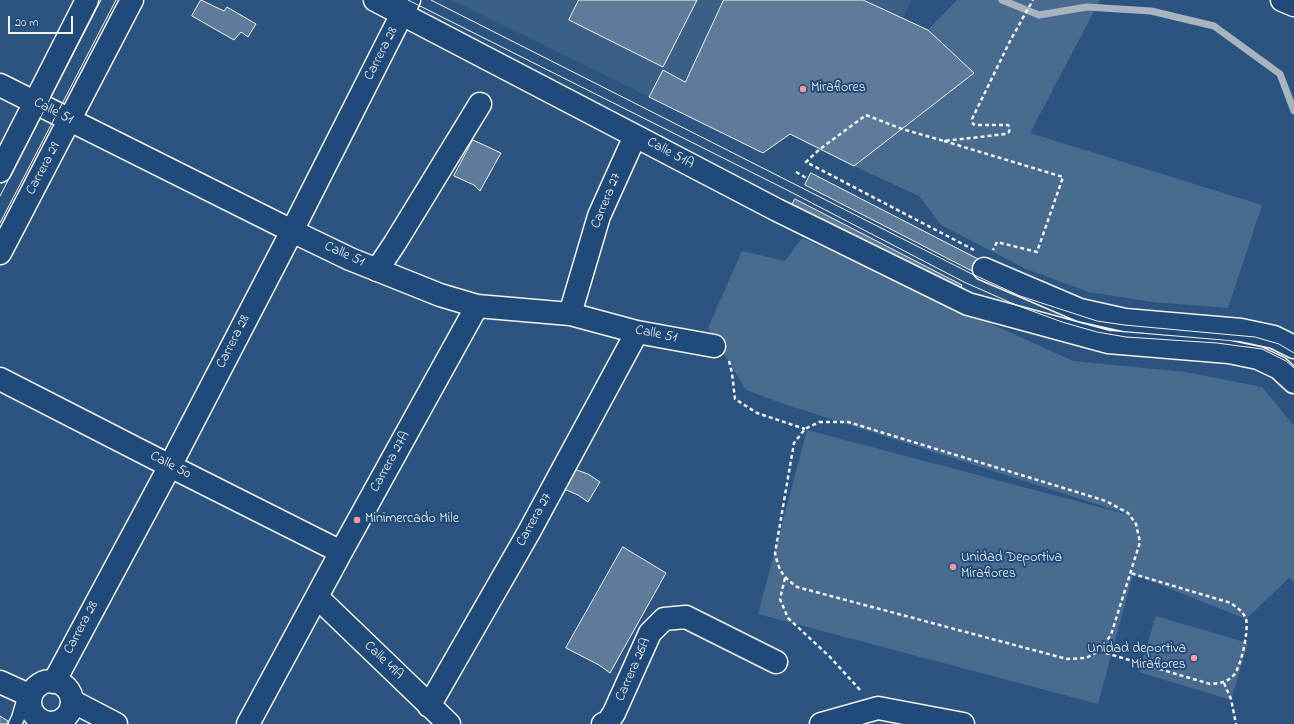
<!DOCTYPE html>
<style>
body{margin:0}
#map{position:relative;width:1294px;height:724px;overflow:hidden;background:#2c5481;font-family:"Indie Flower",sans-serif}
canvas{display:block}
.scale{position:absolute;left:8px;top:16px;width:65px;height:18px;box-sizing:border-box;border:2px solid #f4f1e8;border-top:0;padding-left:5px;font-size:12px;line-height:14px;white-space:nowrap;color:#f4f1e8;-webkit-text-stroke:3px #1f4a7a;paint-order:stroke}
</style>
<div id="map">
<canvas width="1294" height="724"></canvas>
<div class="scale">20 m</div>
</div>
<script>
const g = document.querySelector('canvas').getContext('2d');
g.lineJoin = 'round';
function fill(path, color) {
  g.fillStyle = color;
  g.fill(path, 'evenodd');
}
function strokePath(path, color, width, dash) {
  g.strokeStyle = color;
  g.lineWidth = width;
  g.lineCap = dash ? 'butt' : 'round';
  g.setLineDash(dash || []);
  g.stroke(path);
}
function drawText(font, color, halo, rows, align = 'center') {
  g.font = font + ' "Indie Flower",sans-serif';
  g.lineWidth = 4;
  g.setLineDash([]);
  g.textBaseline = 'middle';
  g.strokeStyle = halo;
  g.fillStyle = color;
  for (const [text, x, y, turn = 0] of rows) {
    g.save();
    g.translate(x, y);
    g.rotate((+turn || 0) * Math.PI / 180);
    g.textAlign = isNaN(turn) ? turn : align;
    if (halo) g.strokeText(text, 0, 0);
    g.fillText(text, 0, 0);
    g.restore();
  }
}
const built = new Path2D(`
 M 452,0 L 724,0 L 685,82 L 663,70 L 649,97 Z
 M 863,0 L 911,0 L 903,19 Z`);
const green = new Path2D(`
 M 957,0 L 1100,0 L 1030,133 L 1262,205 L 1228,308 L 1152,302 L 1089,292 L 1026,269 L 941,225 L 919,196 L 854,166 L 974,73 L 928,30 Z
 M 802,238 L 1073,361 L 1185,372 L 1262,387 L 1294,426 L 1294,582 L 1289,578 L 1246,619 L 1133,574 L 1098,704 L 758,614 L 807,430 L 1137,517 L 787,405 L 746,390 L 708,328 L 742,251 L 785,261 Z
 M 1156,616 L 1248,643 L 1231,700 L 1139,672 Z`);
const stream = new Path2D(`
 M 1002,0 L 1039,15 L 1087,7 L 1151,11 L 1214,26 L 1280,74 L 1294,111`);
const building = new Path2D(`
 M 201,0 L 224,11 L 227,7 L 256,24 L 248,37 L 241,32 L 234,40 L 192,16 Z
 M 579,0 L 697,0 L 663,67 L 569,20 Z
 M 724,0 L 863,0 L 928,30 L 974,73 L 854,166 L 790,134 L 763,153 L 649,97 L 663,70 L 685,82 Z
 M 473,140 L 501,153 L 480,191 L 474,185 L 454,176 Z
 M 811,173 L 978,259 L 972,271 L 805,185 Z
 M 795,199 L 962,285 L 956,297 L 789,211 Z
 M 574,469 L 588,474 L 600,482 L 588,502 L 578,495 L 564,489 Z
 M 623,547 L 666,573 L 610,673 L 599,665 L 566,648 Z
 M 0,716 L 8,721 L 7,724 L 0,724 Z`);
const path = new Path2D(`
 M 944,141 L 1063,177 L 1037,252 L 997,242 L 993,250
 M 796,172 L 808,179
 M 974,250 L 806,162 L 820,149 L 866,115 L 902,129 L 944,141 L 1006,134 L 1009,132 L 1010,128 L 1008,125 L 976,125 L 973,124 L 972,119 L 1010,41 L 1033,0
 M 729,361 L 732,373 L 735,399 L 757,413 L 805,429
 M 819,422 L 848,422 L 1106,501 L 1128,513 L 1136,524 L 1140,542 L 1111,635 L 1099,651 L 1086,658 L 1067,659 L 797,587 C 782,576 779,571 775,553 L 794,443 L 805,429 Z
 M 785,578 L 780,599 L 788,618 L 830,657 L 861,691
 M 1099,651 L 1210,684 C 1219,683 1226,683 1233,676 C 1241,668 1249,630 1246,619 C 1243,611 1237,608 1231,603 L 1130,573
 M 1224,683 L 1231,699 L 1236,724`);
const lane = new Path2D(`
 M 15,724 L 18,718 L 25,694`);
const street = new Path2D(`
 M 375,0 L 777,210 L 968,304 L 1108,342 L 1229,352 L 1258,358 L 1279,368 L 1294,382
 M 0,171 L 87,0
 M 292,231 L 350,259 L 440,295 L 477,306 L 570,314 L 637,332 L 714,346
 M 0,253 L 132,0
 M 984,269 L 1080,310 L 1125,320 L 1241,330 L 1274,337 L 1294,347
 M 377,270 L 395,243 L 480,104
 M 570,314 L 599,216 L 635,136
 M 170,466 L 341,552
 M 317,597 L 449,724
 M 429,706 L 529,532 L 637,332
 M 48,723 L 48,724
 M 248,724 L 341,552 L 477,306
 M 603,724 L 608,722 L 614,713 L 650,633 L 664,619 L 686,617 L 776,662
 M 821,724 L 878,708 L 963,724`);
const secondary = new Path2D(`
 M 1282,0 L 1294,5
 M 0,85 L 292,231
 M 0,379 L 170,466
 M30 702a21 21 0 1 1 42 0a21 21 0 1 1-42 0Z
 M 0,682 L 31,696
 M 54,682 L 170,466 L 292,231 L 409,0
 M 72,701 L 116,724`);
const tram = new Path2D(`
 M 408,0 L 787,190 L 964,282 L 1016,305 L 1062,322 L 1097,332 L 1126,337 L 1217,343 L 1262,349 L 1286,361 L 1294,368
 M 431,0 L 970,273 L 1020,296 L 1097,321 L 1124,325 L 1255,337 L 1279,344 L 1294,353
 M 0,196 L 101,0
 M 0,223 L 116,0`);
const markers = [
 [803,89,4,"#ff9aa2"],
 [357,520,4,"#ff9aa2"],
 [953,567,4,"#ff9aa2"],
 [1194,658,4,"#ff9aa2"]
];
const streetNames = [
 ["Carrera 28",382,54,-63],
 ["Calle 51",53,112,27],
 ["Calle 51A",670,154,28],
 ["Carrera 29",44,169,-62],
 ["Carrera 27",607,201,-68],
 ["Calle 51",344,255,24],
 ["Calle 51",656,335,11],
 ["Carrera 28",234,342,-63],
 ["Carrera 27A",391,462,-61],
 ["Calle 50",170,466,27],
 ["Carrera 27",535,520,-61],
 ["Carrera 28",82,628,-62],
 ["Calle 49A",383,661,44],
 ["Carrera 26A",634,670,-66]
];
const poiNames = [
 ["Miraflores",811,89],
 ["Minimercado Mile",365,520],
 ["Unidad Deportiva",961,559],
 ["Miraflores",961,575],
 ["Unidad deportiva",1186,650,"right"],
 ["Miraflores",1186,666,"right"]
];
fill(built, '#3b6088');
fill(green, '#496b90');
strokePath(stream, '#a7b4c0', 7);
fill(building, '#5e7b9a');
strokePath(building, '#f4f1e8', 1);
strokePath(lane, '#f4f1e8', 15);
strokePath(street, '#f4f1e8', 25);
strokePath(secondary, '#f4f1e8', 25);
strokePath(path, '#f4f1e8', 2.5, [4, 3]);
strokePath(lane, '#1f4a7a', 12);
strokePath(street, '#1f4a7a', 22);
strokePath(secondary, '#1f4a7a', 22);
strokePath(tram, '#f4f1e8', 1);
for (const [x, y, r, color] of markers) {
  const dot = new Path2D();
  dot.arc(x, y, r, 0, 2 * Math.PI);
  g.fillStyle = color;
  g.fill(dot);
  strokePath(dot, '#1f4a7a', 1.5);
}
drawText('14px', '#f4f1e8', '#1f4a7a', streetNames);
drawText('14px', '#f4f1e8', '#1f4a7a', poiNames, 'left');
</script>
